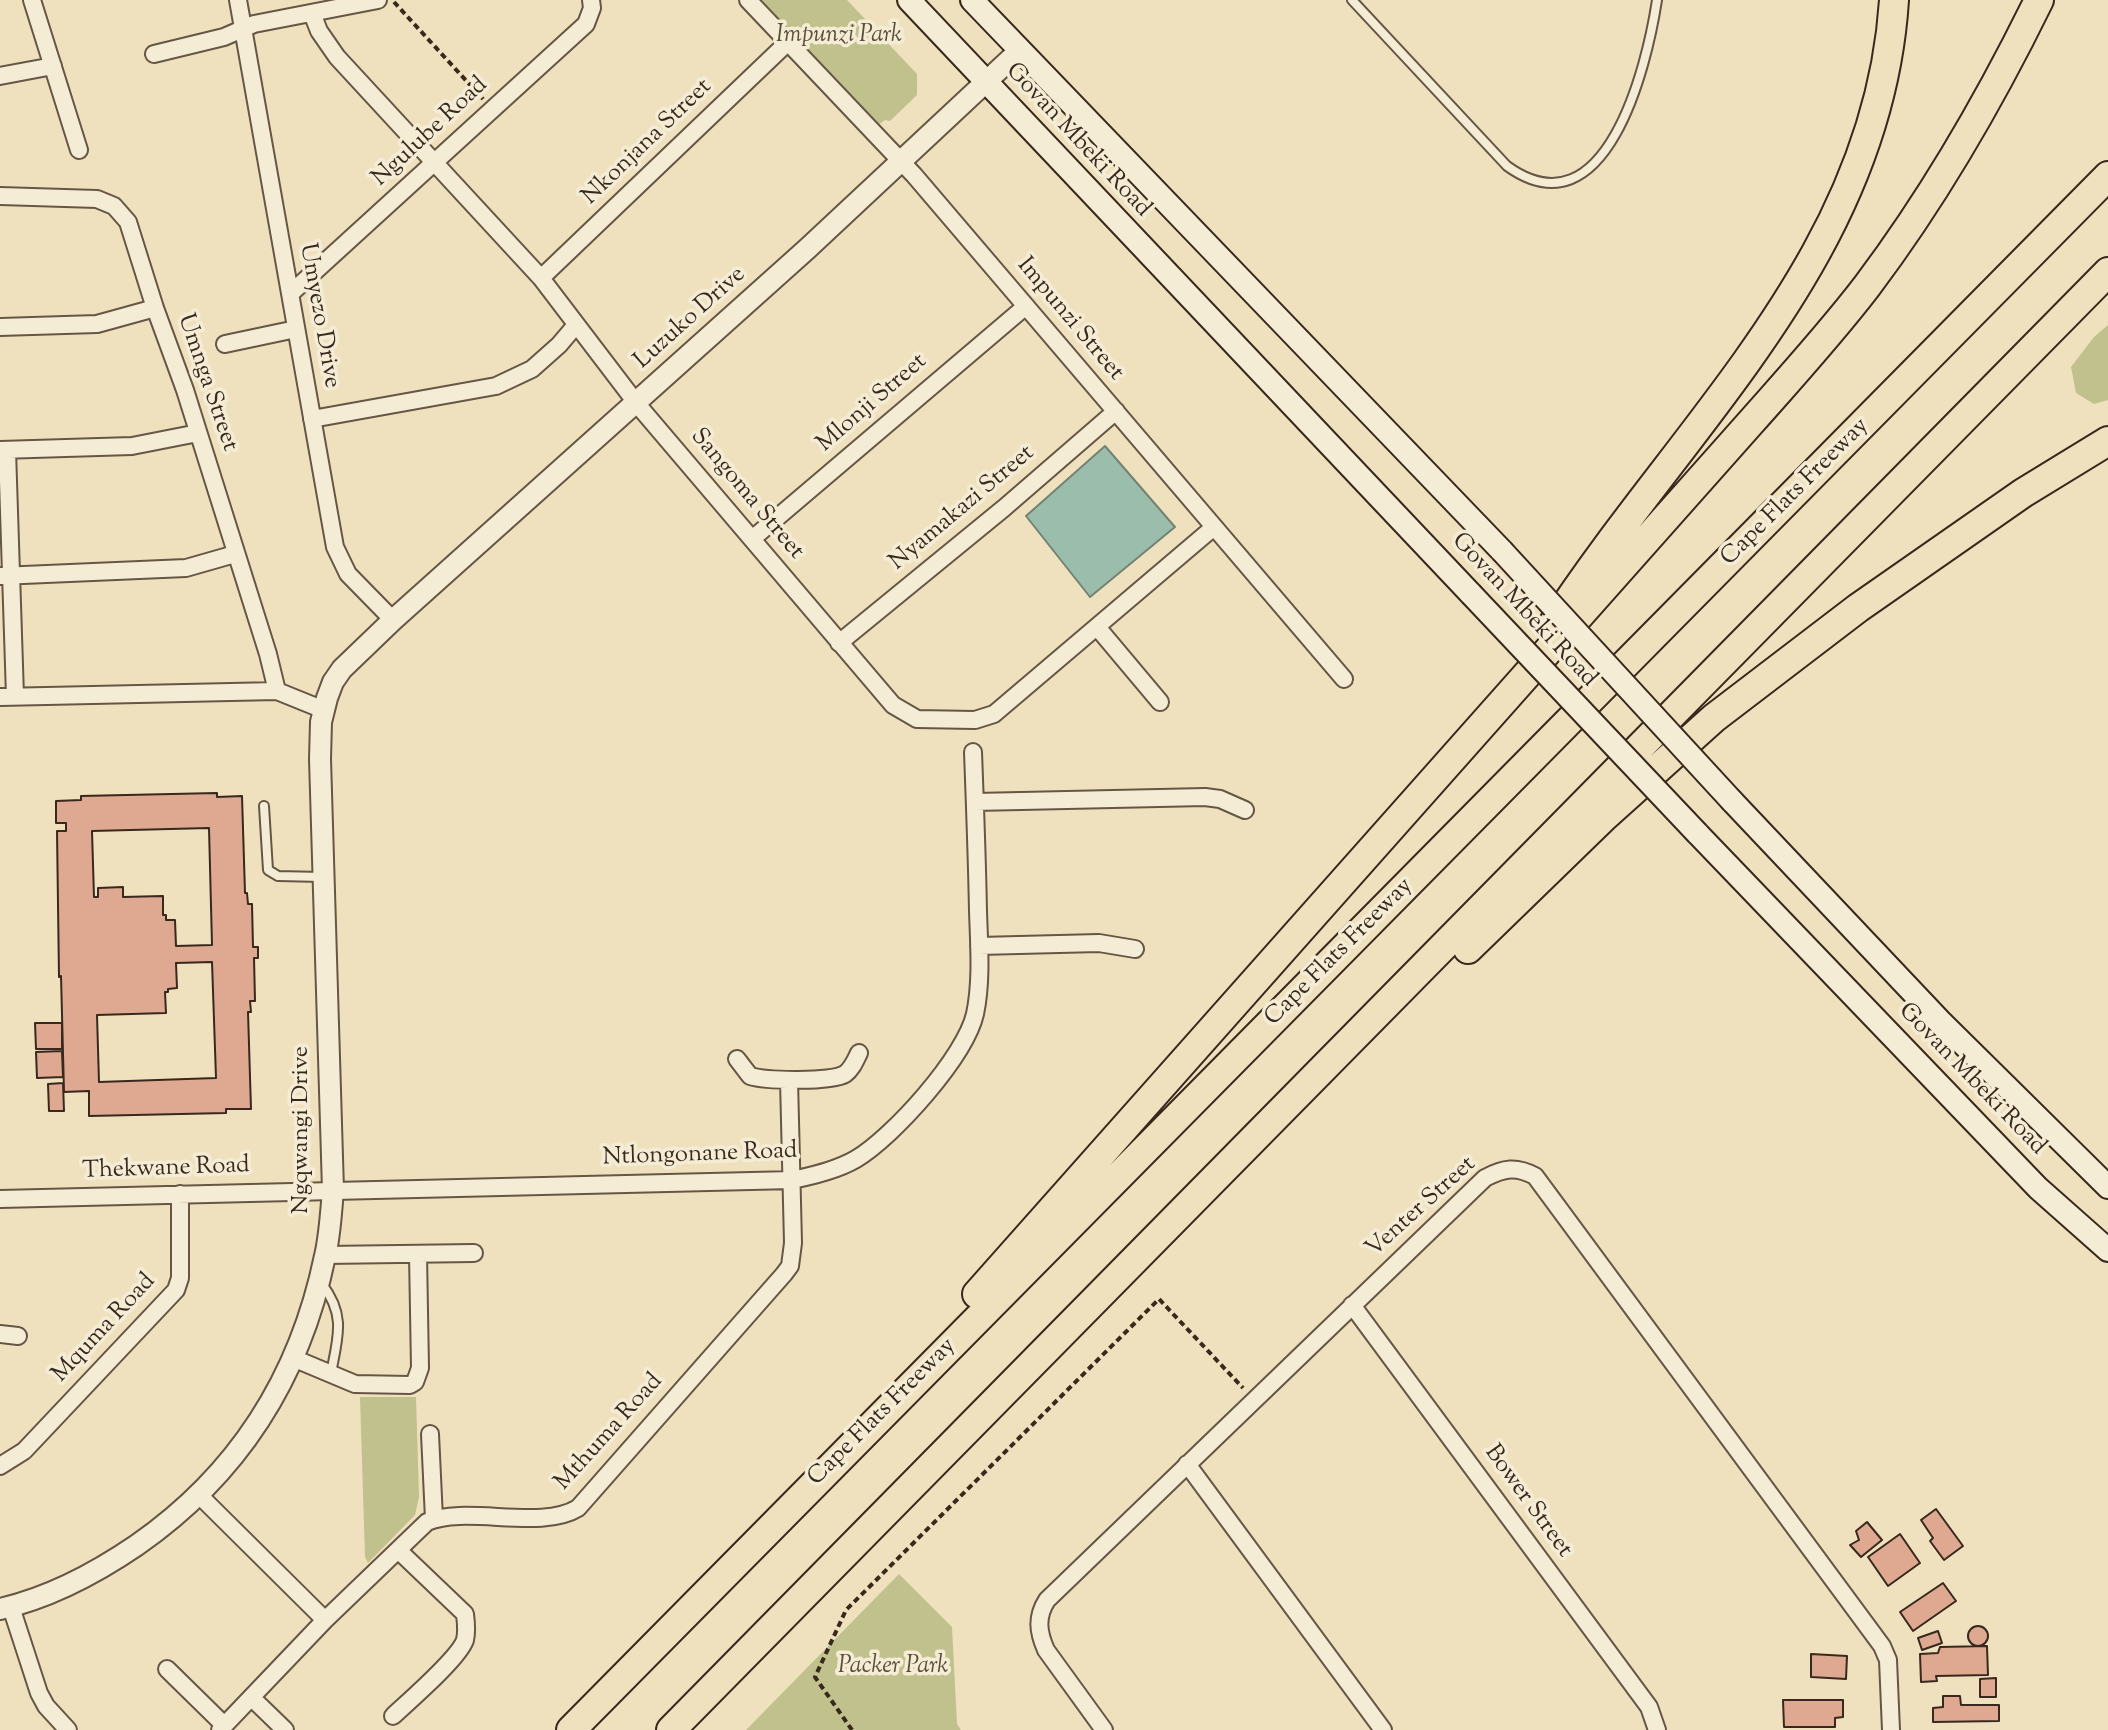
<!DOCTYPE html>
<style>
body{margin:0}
canvas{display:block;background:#efe1be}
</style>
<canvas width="2108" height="1730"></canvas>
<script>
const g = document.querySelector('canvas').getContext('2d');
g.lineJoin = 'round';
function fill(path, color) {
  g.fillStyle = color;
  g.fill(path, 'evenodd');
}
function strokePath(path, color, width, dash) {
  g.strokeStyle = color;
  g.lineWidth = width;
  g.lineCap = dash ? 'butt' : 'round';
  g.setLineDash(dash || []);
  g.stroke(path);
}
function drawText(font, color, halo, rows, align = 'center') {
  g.font = font + ' "Sorts Mill Goudy",serif';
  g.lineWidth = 7;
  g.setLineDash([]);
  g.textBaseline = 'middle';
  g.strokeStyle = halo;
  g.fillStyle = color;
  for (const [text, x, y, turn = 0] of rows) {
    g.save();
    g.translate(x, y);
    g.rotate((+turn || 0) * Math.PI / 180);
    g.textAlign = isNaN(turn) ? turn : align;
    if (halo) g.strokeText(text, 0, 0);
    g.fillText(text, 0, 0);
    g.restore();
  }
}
const green = new Path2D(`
 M 761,0 L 847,0 L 917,74 L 917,95 L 890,121 L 885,120 L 878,125 Z
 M 2108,325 L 2108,400 L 2094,404 L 2076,393 L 2071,367 L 2094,337 Z
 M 360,1397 L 416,1397 L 419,1497 L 415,1515 L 368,1563 L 365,1557 Z
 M 899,1574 L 952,1627 L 957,1724 L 961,1730 L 746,1730 Z`);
const water = new Path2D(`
 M 1105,446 L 1175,527 L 1090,597 L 1026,516 Z`);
const building = new Path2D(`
 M 217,793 L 217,797 L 242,796 L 245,893 L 247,893 L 248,904 L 252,904 L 253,947 L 258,947 L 258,958 L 254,958 L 255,1001 L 250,1001 L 251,1012 L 248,1012 L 251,1109 L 226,1109 L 226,1113 L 89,1116 L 89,1091 L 64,1092 L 61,976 L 59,977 L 57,831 L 66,831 L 66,823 L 56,823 L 56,801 L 81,800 L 81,796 ZM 209,828 L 212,945 L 176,946 L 175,920 L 166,920 L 166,915 L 163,915 L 163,896 L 123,897 L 123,887 L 98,888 L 98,897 L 94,897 L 92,831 ZM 212,962 L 216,1078 L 99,1082 L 97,1015 L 166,1013 L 165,992 L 168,992 L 168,989 L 177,988 L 176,963 Z
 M 35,1023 L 62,1023 L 62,1049 L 36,1049 Z
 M 62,1051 L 63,1077 L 37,1078 L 36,1052 Z
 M 63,1083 L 64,1111 L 49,1111 L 48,1084 Z
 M 1936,1509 L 1963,1546 L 1944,1560 L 1930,1541 L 1933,1538 L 1921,1520 Z
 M 1867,1522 L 1882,1540 L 1861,1557 L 1850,1545 L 1859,1540 L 1856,1531 Z
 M 1900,1534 L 1920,1563 L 1888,1586 L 1868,1557 Z
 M 1943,1583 L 1956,1601 L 1913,1631 L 1900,1612 Z
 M1968 1636a10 10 0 1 1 20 0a10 10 0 1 1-20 0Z
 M 1938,1631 L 1942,1643 L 1922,1650 L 1918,1638 Z
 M 1987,1646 L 1988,1675 L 1936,1676 L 1937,1681 L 1921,1682 L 1920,1654 L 1938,1653 L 1940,1647 Z
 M 1811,1654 L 1847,1656 L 1846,1679 L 1811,1677 Z
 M 1996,1678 L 1996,1697 L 1980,1697 L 1980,1679 Z
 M 1943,1696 L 1960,1696 L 1961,1705 L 1999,1705 L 1999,1721 L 1933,1722 L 1933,1708 L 1943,1707 Z
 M 1783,1700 L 1843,1700 L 1843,1717 L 1835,1718 L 1835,1727 L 1784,1727 Z`);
const path = new Path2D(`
 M 394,2 L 483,99
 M 852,1730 L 815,1677 L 846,1610 L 1159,1299 L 1243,1388`);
const service = new Path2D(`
 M 1352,0 L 1507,166 C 1606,237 1647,66 1657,0
 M 264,806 L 268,870 L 278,876 L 322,877
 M 322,1284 C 346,1315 338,1337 331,1373`);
const minor = new Path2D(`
 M 32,0 L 79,150
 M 238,0 L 335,547 L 348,574 L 393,620
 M 748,0 L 914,175 L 1344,679
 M 312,13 L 319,31 L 337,57 L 541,278 L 637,404 L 893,705 L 917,719 L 975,720 L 994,714 L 1214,527
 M 154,54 L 224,37 L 254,24 L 378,0
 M 0,76 L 53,66
 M 0,196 L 97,199 L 114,206 L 128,222 L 155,308 L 185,390 L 268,654 L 277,691
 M 541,278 L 788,42
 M 290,294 L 586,24 L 592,8 L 591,0
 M 0,327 L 97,324 L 155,308
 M 225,344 L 296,329
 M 312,419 L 496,386 L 532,369 L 559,345 L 576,325
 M 0,450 L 132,446 L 198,433
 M 7,450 L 15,696
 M 752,539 L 1026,306
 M 0,576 L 186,568 L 235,554
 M 1097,627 L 1160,702
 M 839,643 L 1004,508 L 1116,411
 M 0,697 L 277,691 L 324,710
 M 975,802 L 1205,797 L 1220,799 L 1245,810
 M 979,946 L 1099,943 L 1135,949
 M 737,1059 L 750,1076 C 766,1081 831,1082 845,1074 C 852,1069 855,1061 859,1053
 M 0,1199 L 793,1180 C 814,1175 837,1170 856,1159 C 893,1137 965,1057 975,1014 C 982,981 979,944 978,911 C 977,858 975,805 973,752
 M 325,1255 L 474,1253
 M 1352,1305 L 1649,1707 L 1657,1730
 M 0,1334 L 18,1336
 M 293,1358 L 355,1384 L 410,1385 L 415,1382 L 420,1368 L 418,1254
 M 430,1434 L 434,1519
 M 1187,1464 L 1383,1730
 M 0,1466 L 24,1451 L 176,1290 L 180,1278 L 180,1194
 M 199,1495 L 325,1620
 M 11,1607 L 39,1693 L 46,1706 L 68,1730
 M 167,1669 L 224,1725
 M 252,1698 L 285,1730
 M 393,1716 C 409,1701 459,1658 465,1640 C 467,1632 466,1622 465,1614 L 398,1550
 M 220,1730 L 325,1620 L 427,1522 C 466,1505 541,1531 578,1508 L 784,1274 L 790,1266 L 793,1243 L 789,1080
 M 1104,1730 L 1046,1650 C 1038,1632 1036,1617 1047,1600 L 1485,1178 C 1504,1168 1516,1166 1535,1176 L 1882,1646 L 1888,1660 L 1891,1730`);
const tertiary = new Path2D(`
 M 0,1609 C 49,1598 96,1573 137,1545 C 239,1474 300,1377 325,1256 C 330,1235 331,1212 333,1190 L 320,759 L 321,722 L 327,698 L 333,682 L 342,669 L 393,620 L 807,249 L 1019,51`);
const secondary = new Path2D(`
 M 909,0 L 1471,594
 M 972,0 L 1502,551
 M 1732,801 L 1940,1021 L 2108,1187
 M 1697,833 L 2038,1188 L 2108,1250`);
const motorway = new Path2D(`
 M 1551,627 C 1682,425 1878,257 1894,0
 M 1468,949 L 1605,816 L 1714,718 L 1858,608 L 2023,493 L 2108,441
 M 977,1294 L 1752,421 C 1791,377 1831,333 1867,286 C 1934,197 1990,100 2039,0
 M 571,1730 L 2108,176
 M 671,1730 L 2108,272`);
const secondaryBridge = new Path2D(`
 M 1502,551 L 1732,801
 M 1471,594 L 1697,833`);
const parkNames = [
 ["Impunzi Park",839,37],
 ["Packer Park",893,1668]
];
const streetNames = [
 ["Ngulube Road",431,133,-43],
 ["Govan Mbeki Road",1077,141,47],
 ["Nkonjana Street",648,143,-44],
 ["Umyezo Drive",318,316,80],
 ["Luzuko Drive",691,319,-42],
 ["Impunzi Street",1069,320,50],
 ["Umnga Street",206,383,71],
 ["Mlonji Street",873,404,-41],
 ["Cape Flats Freeway",1796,493,-45],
 ["Sangoma Street",746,495,50],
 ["Nyamakazi Street",963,509,-40],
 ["Govan Mbeki Road",1523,611,47],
 ["Cape Flats Freeway",1340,953,-45],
 ["Govan Mbeki Road",1971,1080,46],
 ["Ngqwangi Drive",303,1130,-90],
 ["Ntlongonane Road",700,1156,-2],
 ["Thekwane Road",166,1170,-2],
 ["Venter Street",1422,1208,-42],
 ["Mquma Road",105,1329,-47],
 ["Cape Flats Freeway",883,1413,-45],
 ["Mthuma Road",610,1433,-48],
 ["Bower Street",1527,1502,54]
];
fill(green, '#c0c18c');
fill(water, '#9bbeac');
strokePath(water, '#738273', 2);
fill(building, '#dea990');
strokePath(building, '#38281d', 2);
strokePath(service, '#665645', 12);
strokePath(minor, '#665645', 20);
strokePath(tertiary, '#665645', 24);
strokePath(secondary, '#38281d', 26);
strokePath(motorway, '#38281d', 32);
strokePath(path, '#38281d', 4, [6, 4]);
strokePath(service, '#f5ecd5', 8);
strokePath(minor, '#f5ecd5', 16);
strokePath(tertiary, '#f5ecd5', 20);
strokePath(secondary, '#f5ecd5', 22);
strokePath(motorway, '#efe1be', 28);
strokePath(secondaryBridge, '#38281d', 26, []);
strokePath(secondaryBridge, '#f5ecd5', 22);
drawText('italic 24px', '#5a4e39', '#f5ecd5', parkNames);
drawText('24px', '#38281d', '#f5ecd5', streetNames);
</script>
